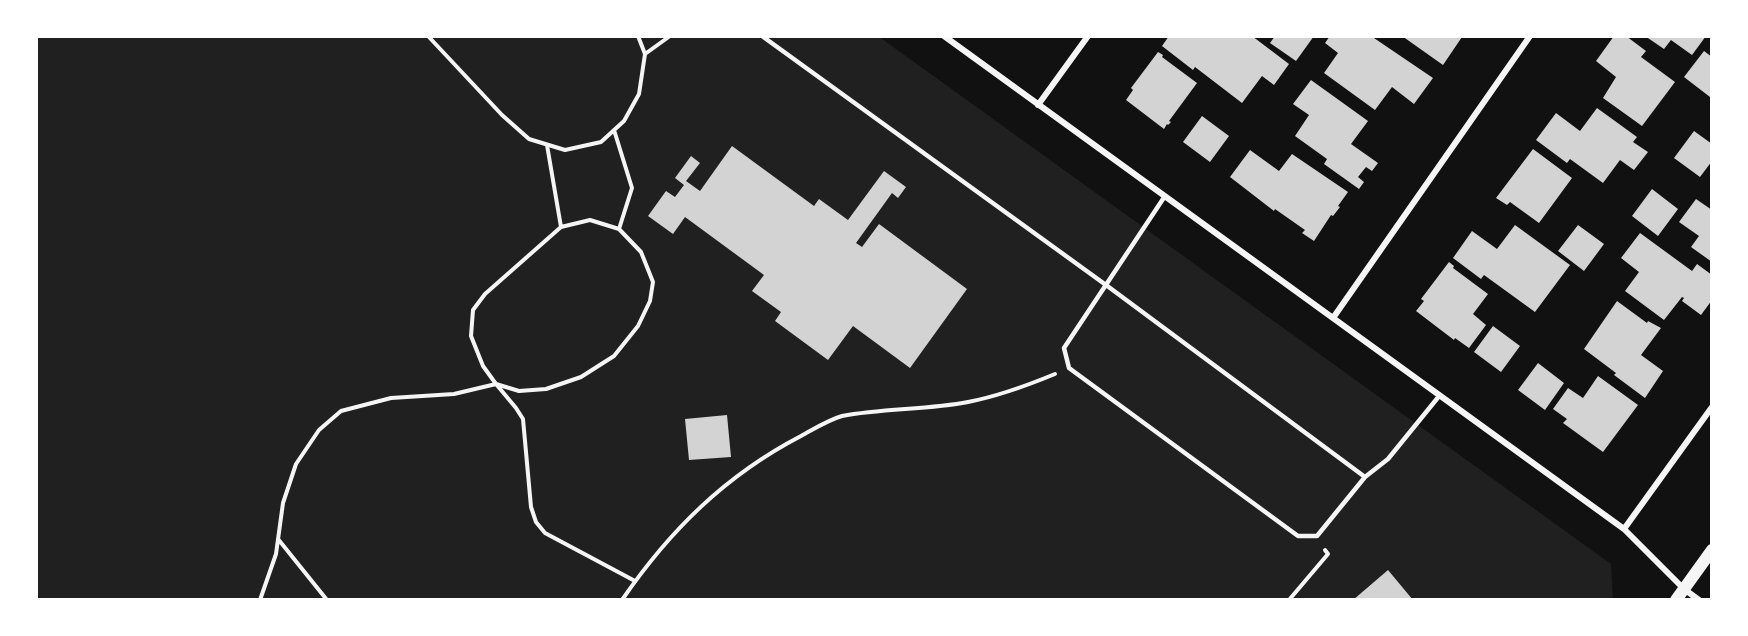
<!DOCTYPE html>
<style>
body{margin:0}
#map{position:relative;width:1748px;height:636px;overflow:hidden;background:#111;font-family:"Work Sans",sans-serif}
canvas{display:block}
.frame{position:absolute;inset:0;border:38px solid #fff;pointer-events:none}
</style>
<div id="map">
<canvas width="1748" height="636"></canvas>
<div class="frame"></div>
</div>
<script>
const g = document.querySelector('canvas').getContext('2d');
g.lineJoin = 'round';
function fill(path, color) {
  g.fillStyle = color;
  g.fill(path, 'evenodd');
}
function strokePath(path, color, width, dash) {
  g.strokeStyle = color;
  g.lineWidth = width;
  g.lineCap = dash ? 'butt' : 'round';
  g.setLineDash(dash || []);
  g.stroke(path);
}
const green = new Path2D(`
 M 36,36 L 878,36 L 1611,564 L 1613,600 L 36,600 Z`);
const building = new Path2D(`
 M 1169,36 L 1252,36 L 1289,64 L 1274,85 L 1262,76 L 1242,103 L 1195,67 L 1193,70 L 1162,46 Z
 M 1275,36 L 1314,36 L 1296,61 L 1270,43 Z
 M 1330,36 L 1371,36 L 1433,78 L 1414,104 L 1392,87 L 1375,110 L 1324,73 L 1338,53 L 1325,43 Z
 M 1402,36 L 1460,36 L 1462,37 L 1443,65 Z
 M 1614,36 L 1626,36 L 1646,51 L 1641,57 L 1675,82 L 1642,126 L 1603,98 L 1616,77 L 1596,61 Z
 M 1645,36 L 1706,36 L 1692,55 L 1671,40 L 1664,49 Z
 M 1704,51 L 1712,57 L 1712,94 L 1710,97 L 1684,77 Z
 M 1158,52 L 1163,55 L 1162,57 L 1197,83 L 1169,121 L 1171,122 L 1168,125 L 1167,124 L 1164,129 L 1126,100 L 1133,90 L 1131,88 Z
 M 1311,80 L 1368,121 L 1351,144 L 1378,163 L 1372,171 L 1366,167 L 1358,177 L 1364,182 L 1359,189 L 1324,164 L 1327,159 L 1295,136 L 1309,115 L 1293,104 Z
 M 1597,108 L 1637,137 L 1633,142 L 1648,152 L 1634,170 L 1620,160 L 1603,183 L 1570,159 L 1567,163 L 1536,140 L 1556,113 L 1580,131 Z
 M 1202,116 L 1229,136 L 1210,162 L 1183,142 Z
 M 1694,131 L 1712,144 L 1712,161 L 1700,177 L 1674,158 Z
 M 732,146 L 814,206 L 819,199 L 848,220 L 884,171 L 906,187 L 898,198 L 892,193 L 856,243 L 862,247 L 879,224 L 967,289 L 910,368 L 853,326 L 828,360 L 775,321 L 781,312 L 752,291 L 764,275 L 685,217 L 673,234 L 648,216 L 666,191 L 675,197 L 684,185 L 675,178 L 691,156 L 700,163 L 686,181 L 700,191 Z
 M 1533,149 L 1572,178 L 1539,223 L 1510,202 L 1507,205 L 1496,198 Z
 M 1250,150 L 1279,171 L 1292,154 L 1348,192 L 1338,206 L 1340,207 L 1333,216 L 1331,215 L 1314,241 L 1302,233 L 1305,230 L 1275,209 L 1274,211 L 1230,177 Z
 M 1652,189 L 1678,209 L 1658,236 L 1632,216 Z
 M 1696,199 L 1712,210 L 1712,262 L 1691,247 L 1699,236 L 1679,222 Z
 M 1515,225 L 1570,265 L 1535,312 L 1484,275 L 1481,279 L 1453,258 L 1472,231 L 1497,249 Z
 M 1578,225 L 1604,244 L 1584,271 L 1558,251 Z
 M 1640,233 L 1692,271 L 1697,264 L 1712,275 L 1712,300 L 1701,315 L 1682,301 L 1684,298 L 1682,297 L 1664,320 L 1625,291 L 1639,272 L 1621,258 Z
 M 1449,262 L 1454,266 L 1453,268 L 1488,294 L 1473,314 L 1486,325 L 1469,348 L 1455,338 L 1454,340 L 1416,311 L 1424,301 L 1421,299 Z
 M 1617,301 L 1647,323 L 1648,321 L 1661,328 L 1641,355 L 1663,371 L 1645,398 L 1614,375 L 1616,373 L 1584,349 Z
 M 1493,326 L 1520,346 L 1501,372 L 1474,352 Z
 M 1538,363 L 1564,383 L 1545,410 L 1518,390 Z
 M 1598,376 L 1638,405 L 1603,452 L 1563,423 L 1567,419 L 1553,409 L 1568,388 L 1583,398 Z
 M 727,415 L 731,457 L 689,460 L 685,419 Z
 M 1388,570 L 1413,600 L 1353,600 Z`);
const path = new Path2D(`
 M 428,36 L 502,115 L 529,139 L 565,150 L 601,142 L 624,121 L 639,94 L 645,54 L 638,36
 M 645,54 L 670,36
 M 614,130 L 632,188 L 619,229
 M 547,145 L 561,227
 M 590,220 L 619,229 L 641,252 L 653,282 L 650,301 L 638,326 L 614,356 L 581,377 L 546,389 L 519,391 L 496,384 L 483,366 L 471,336 L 473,310 L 485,294 L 561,227 Z
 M 278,539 L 327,600
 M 260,600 L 276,554 L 283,503 L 296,464 L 319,430 L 341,411 L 391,398 L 454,394 L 496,384 L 516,408 L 523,419 L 531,507 L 536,522 L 545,533 L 635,581
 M 622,600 C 670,530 726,475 801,436 C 814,429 828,420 842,416 C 884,408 927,410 968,402 C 999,396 1026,386 1055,374
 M 1289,600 L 1328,554 L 1325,550`);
const service = new Path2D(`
 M 762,36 L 1106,285 L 1365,477
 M 1165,196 L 1064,348 L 1069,368 L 1298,536 L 1317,536 L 1365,477 L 1388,459 L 1440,395`);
const minor = new Path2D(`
 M 944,36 L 1624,529 L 1684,589 L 1699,600
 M 1038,105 L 1088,36
 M 1333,318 L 1530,36
 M 1624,529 L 1712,407`);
const secondary = new Path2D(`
 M 1676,600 L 1712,550`);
fill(green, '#202020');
fill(building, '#d3d3d3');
strokePath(path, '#f5f5f5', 4);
strokePath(service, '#f5f5f5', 4.5);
strokePath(minor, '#f5f5f5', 6);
strokePath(secondary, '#f5f5f5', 12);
</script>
